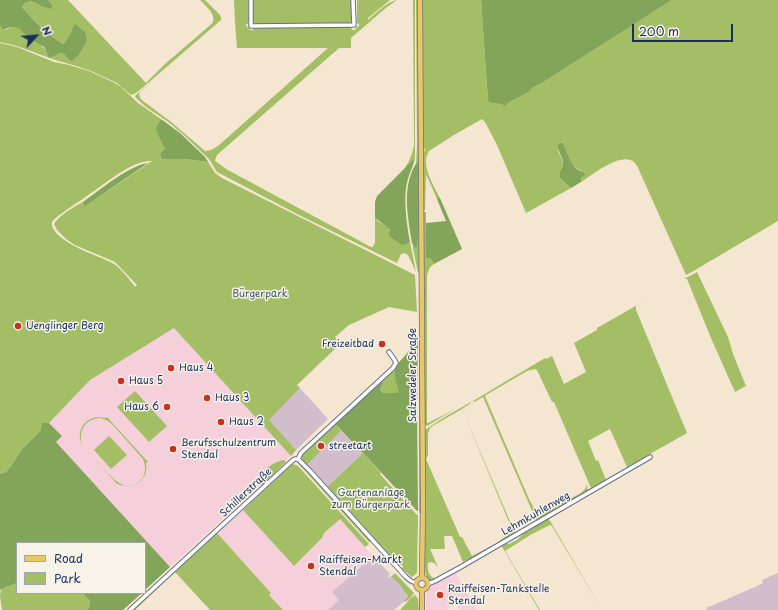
<!DOCTYPE html>
<meta charset="utf-8">
<style>
body{margin:0}
#map{position:relative;width:778px;height:610px;overflow:hidden;background:#f4e6d1;font-family:"Playpen Sans",sans-serif}
canvas{display:block}
.legend{position:absolute;left:16px;top:542px;width:130px;height:52px;box-sizing:border-box;background:#f7f3e8;border:1px solid #9fa5b1;margin:0;padding:5px 7px;list-style:none;font-size:12px;color:#1b2f5e}
.legend li{display:flex;align-items:center;gap:8px;height:20px}
.legend b{width:20px;border:1px solid #9fa5b1}
.north{position:absolute;left:16px;top:16px;width:40px;height:40px;-webkit-text-stroke:3px #f7f3e8;paint-order:stroke;rotate:64deg;font-size:11px;font-weight:700;line-height:16px;text-align:center;color:#1b2f5e}
.north::after{content:'';display:block;margin:auto;width:14px;height:18px;background:#1b2f5e;clip-path:polygon(50% 0,100% 100%,50% 72%,0 100%)}
.scale{position:absolute;left:632px;top:24px;width:101px;height:18px;box-sizing:border-box;border:2px solid #1b2f5e;border-top:0;padding-left:5px;font-size:12px;line-height:14px;white-space:nowrap;color:#1b2f5e;-webkit-text-stroke:3px #f7f3e8;paint-order:stroke}
</style>
<div id="map">
<canvas width="778" height="610"></canvas>
<ul class="legend">
<li><b style="height:5px;background:#ebc669"></b>Road</li>
<li><b style="height:11px;background:#a3be65"></b>Park</li>
</ul>
<div class="north">N</div>
<div class="scale">200 m</div>
</div>
<script>
const g = document.querySelector('canvas').getContext('2d');
g.lineJoin = 'round';
function fill(path, color) {
  g.fillStyle = color;
  g.fill(path, 'evenodd');
}
function strokePath(path, color, width, dash) {
  g.strokeStyle = color;
  g.lineWidth = width;
  g.lineCap = dash ? 'butt' : 'round';
  g.setLineDash(dash || []);
  g.stroke(path);
}
function drawText(font, color, halo, rows, align = 'center') {
  g.font = font + ' "Playpen Sans",sans-serif';
  g.lineWidth = 3;
  g.setLineDash([]);
  g.textBaseline = 'middle';
  g.strokeStyle = halo;
  g.fillStyle = color;
  for (const [text, x, y, turn = 0] of rows) {
    g.save();
    g.translate(x, y);
    g.rotate((+turn || 0) * Math.PI / 180);
    g.textAlign = isNaN(turn) ? turn : align;
    if (halo) g.strokeText(text, 0, 0);
    g.fillText(text, 0, 0);
    g.restore();
  }
}
const built = new Path2D(`
 M 174,327 L 291,456 L 170,567 L 56,442 L 62,435 L 49,423 L 90,380 Z
 M 243,510 L 294,566 L 322,538 L 324,533 L 340,519 L 373,556 L 332,592 L 340,600 L 328,610 L 283,610 L 269,595 L 271,593 L 217,533 Z
 M 455,572 L 477,610 L 460,610 L 456,604 L 446,610 L 426,610 L 426,593 L 431,587 L 434,585 L 434,584 Z`);
const industrial = new Path2D(`
 M 300,388 L 328,419 L 296,450 L 268,420 Z
 M 341,431 L 363,453 L 327,487 L 307,465 Z
 M 373,556 L 390,574 L 388,576 L 389,578 L 392,576 L 400,585 L 408,598 L 394,610 L 328,610 L 339,600 L 332,592 Z
 M 778,573 L 778,610 L 707,610 L 706,608 L 755,587 L 763,583 L 762,580 Z`);
const green = new Path2D(`
 M 48,0 L 68,0 L 146,83 L 165,64 L 208,27 C 210,25 212,24 213,22 C 216,14 205,5 200,0 L 205,0 L 220,15 L 221,18 L 221,20 L 147,84 L 136,93 L 131,95 L 117,83 L 91,71 L 73,65 L 55,60 L 17,46 L 0,42 L 0,25 L 2,30 L 8,29 L 11,27 L 18,28 L 30,39 L 39,44 L 46,50 L 55,55 L 60,53 L 64,54 L 69,60 L 75,59 L 79,52 L 72,29 L 69,38 L 63,44 C 48,34 34,21 22,7 L 25,3 L 31,1 L 41,6 L 52,4 Z
 M 234,0 L 248,0 L 248,24 L 246,24 L 247,27 L 249,28 L 250,30 L 253,30 L 254,28 L 257,27 L 351,27 L 352,30 L 355,30 L 356,28 L 359,26 L 359,24 L 357,23 L 357,0 L 390,0 L 368,18 L 368,20 C 375,14 388,1 397,0 L 387,7 L 351,38 L 351,48 L 339,48 L 217,155 L 215,161 L 218,163 L 226,169 L 371,247 L 373,247 L 375,242 L 375,218 L 378,221 L 388,227 L 394,240 L 407,244 L 410,242 L 416,272 L 408,255 L 404,253 L 401,254 L 397,263 L 299,215 L 217,172 L 209,159 L 184,135 L 167,121 L 146,107 L 136,98 L 135,96 L 136,95 L 155,79 L 139,93 L 140,98 L 143,101 L 170,121 L 205,151 L 211,150 L 218,146 L 328,48 L 237,48 L 235,23 Z
 M 253,0 L 352,0 L 352,21 L 351,23 L 349,24 L 255,24 L 253,21 Z
 M 413,0 L 415,0 L 415,159 L 414,162 L 414,161 L 404,169 C 410,161 412,155 414,145 Z
 M 416,0 L 419,0 L 420,272 L 418,273 L 412,243 L 413,247 L 417,162 L 416,164 L 417,145 Z
 M 422,0 L 481,0 L 488,101 L 496,103 L 508,103 L 529,92 L 532,88 L 542,83 L 672,0 L 778,0 L 778,221 L 690,273 L 686,275 L 639,170 C 638,167 636,164 634,162 C 621,151 592,175 581,182 L 582,171 C 571,168 567,153 563,143 L 558,151 C 563,162 565,162 559,173 L 560,178 L 571,188 L 526,213 L 497,145 L 485,122 L 482,119 L 454,135 L 429,151 C 420,165 434,186 440,198 L 437,199 L 426,174 L 425,210 L 423,210 L 423,154 L 425,150 L 423,145 Z
 M 0,43 L 17,47 L 54,62 L 69,65 L 89,71 L 115,83 L 121,87 L 138,103 L 161,119 L 157,125 L 165,149 L 161,152 L 160,155 L 162,159 L 184,159 L 208,162 L 215,173 L 222,178 L 415,275 L 417,312 L 389,307 L 349,325 L 335,337 L 340,344 L 297,385 L 300,388 L 269,420 L 296,450 L 291,456 L 174,328 L 90,380 L 49,423 L 42,423 L 40,431 L 22,449 L 11,466 L 6,472 L 0,474 ZM 152,161 L 84,207 L 83,202 C 74,207 59,215 54,224 L 57,230 L 66,239 L 75,245 L 115,262 L 137,285 L 135,287 C 130,280 119,266 112,263 C 110,261 106,261 104,259 C 87,252 69,246 56,233 C 54,230 51,226 52,222 C 54,217 85,198 91,193 C 108,182 132,160 152,161 Z
 M 423,212 L 426,212 L 426,258 L 430,258 L 434,264 L 430,267 L 427,275 L 427,423 L 428,423 L 455,409 L 427,426 L 424,424 Z
 M 697,272 L 728,337 L 733,354 L 746,386 L 735,392 L 711,338 L 687,279 L 684,279 Z
 M 419,277 L 420,279 L 420,513 L 419,513 Z
 M 648,299 L 636,306 L 636,310 L 687,433 L 627,467 L 610,429 L 588,441 L 596,461 L 598,460 L 606,480 L 591,488 L 554,402 L 552,402 L 537,370 L 535,369 L 527,371 L 486,395 L 485,396 L 529,499 C 534,508 535,514 547,511 L 581,493 C 585,489 587,488 586,483 L 588,489 L 587,492 L 537,521 L 536,520 L 483,397 L 474,402 L 473,401 L 545,358 L 546,359 L 552,356 L 564,384 L 586,372 L 574,343 L 597,330 L 597,328 Z
 M 396,368 L 395,377 L 400,392 C 392,392 374,398 383,383 L 382,381 Z
 M 135,391 L 167,426 L 149,442 L 117,407 Z
 M 471,402 L 471,403 L 462,409 L 515,533 L 470,560 L 469,559 L 463,562 L 452,536 L 444,536 L 445,549 L 430,549 L 438,567 L 434,563 L 431,562 L 428,563 C 427,570 429,577 436,579 L 431,581 L 426,577 L 424,563 L 425,430 L 443,418 ZM 462,409 L 511,527 L 511,531 L 510,533 L 497,543 L 472,556 L 462,537 L 460,537 L 426,459 L 428,455 L 428,433 L 431,427 Z
 M 99,417 L 105,418 L 107,417 L 148,462 L 146,463 C 149,481 132,492 116,483 L 83,446 C 75,433 83,418 99,417 ZM 100,418 L 106,420 L 112,424 L 143,459 C 146,466 146,474 141,480 C 126,497 110,475 100,465 C 95,459 89,453 83,446 C 77,432 85,419 100,418 Z
 M 335,424 L 341,431 L 307,465 L 302,459 L 302,455 Z
 M 109,436 L 127,455 L 111,469 L 94,450 Z
 M 363,453 L 381,473 L 380,474 L 417,515 L 418,515 L 417,573 L 412,577 L 402,569 L 403,565 L 398,565 L 327,487 Z
 M 284,460 L 286,462 L 262,485 L 258,485 L 257,483 C 258,473 274,461 284,460 Z
 M 296,461 L 301,464 L 371,541 L 370,542 L 369,542 Z
 M 293,464 L 298,466 L 369,544 L 365,547 L 340,519 L 324,533 L 322,538 L 294,566 L 243,510 L 290,466 Z
 M 594,491 L 549,519 L 602,610 L 552,526 L 550,525 L 532,534 L 505,551 L 540,610 L 539,610 L 501,545 L 504,543 L 509,544 L 517,540 L 527,530 Z
 M 217,533 L 271,593 L 269,595 L 283,610 L 210,610 L 175,572 L 135,610 L 133,610 Z
 M 395,573 L 414,593 C 412,597 407,602 403,602 L 408,597 L 400,585 L 392,577 L 391,577 Z
 M 17,583 L 17,593 L 82,593 L 90,601 L 89,608 L 87,610 L 2,610 L 0,596 L 1,589 Z
 M 415,595 L 418,599 L 419,610 L 400,610 L 411,598 Z`);
const forest = new Path2D(`
 M 0,0 L 48,0 L 52,4 L 52,9 L 41,6 L 31,1 L 25,3 L 22,7 C 34,21 47,34 63,44 C 71,37 70,32 75,24 L 85,32 L 87,40 C 83,47 79,57 72,61 L 69,60 L 64,54 L 60,53 L 49,58 L 46,50 L 44,47 L 30,39 L 18,28 L 11,27 L 2,30 L 0,25 Z
 M 481,0 L 672,0 L 542,83 L 532,88 L 529,92 L 508,103 L 505,106 C 498,101 495,105 488,101 Z
 M 161,119 L 180,133 L 205,157 L 208,162 L 184,159 L 162,159 L 160,155 L 161,152 L 165,149 L 156,130 L 157,125 Z
 M 560,143 L 563,143 C 566,150 571,166 578,170 C 580,171 582,171 584,173 L 585,175 L 581,178 L 581,182 L 571,188 L 560,178 L 559,173 C 568,159 559,159 558,145 Z
 M 413,160 L 414,161 L 414,162 C 412,169 408,176 407,183 C 403,198 407,226 410,242 L 407,244 L 402,245 C 398,242 394,240 390,237 L 389,233 L 390,230 C 386,225 380,222 375,218 L 375,202 L 377,196 Z
 M 417,162 L 418,164 L 418,237 L 417,246 L 415,248 L 412,243 C 408,217 401,186 417,162 Z
 M 148,163 L 84,207 L 83,202 C 100,190 128,166 148,163 Z
 M 438,198 L 440,198 L 462,249 L 434,264 L 430,258 L 426,258 L 426,223 L 446,221 L 437,199 Z
 M 417,339 L 418,339 L 417,405 L 418,511 L 417,511 L 363,453 L 335,424 L 382,381 L 383,383 C 374,398 392,392 399,392 C 398,386 394,379 395,373 C 395,361 409,356 411,345 Z
 M 42,423 L 49,423 L 62,436 L 56,442 L 170,567 L 145,590 L 145,543 L 17,543 L 17,583 L 1,589 L 0,590 L 0,474 L 6,472 L 11,466 L 22,449 L 40,431 Z
 M 82,593 L 142,593 L 123,610 L 87,610 L 89,608 L 90,601 Z`);
const minor = new Path2D(`
 M 251,0 L 251,26 L 354,25 L 353,0
 M 298,459 L 310,471 L 406,577 L 411,581 L 416,583
 M 428,584 L 435,581 L 459,568 L 650,457
 M 130,610 L 293,460 L 295,459 L 298,459 L 301,453 L 393,368 L 396,363 L 394,359 L 389,352`);
const major = new Path2D(`
 M 420,0 L 423,504 L 422,578
 M416 584a6 6 0 1 1 12 0a6 6 0 1 1-12 0Z
 M 422,590 L 422,610`);
const markers = [
 [18,326,4,"#c8321e"],
 [382,344,4,"#c8321e"],
 [171,368,4,"#c8321e"],
 [121,381,4,"#c8321e"],
 [207,398,4,"#c8321e"],
 [167,407,4,"#c8321e"],
 [221,422,4,"#c8321e"],
 [321,446,4,"#c8321e"],
 [173,449,4,"#c8321e"],
 [311,566,4,"#c8321e"],
 [440,595,4,"#c8321e"]
];
const parkNames = [
 ["Bürgerpark",260,294],
 ["Gartenanlage",371,493],
 ["zum Bürgerpark",371,505]
];
const poiNames = [
 ["Uenglinger Berg",26,326],
 ["Freizeitbad",374,344,"right"],
 ["Haus 4",179,368],
 ["Haus 5",129,381],
 ["Haus 3",215,398],
 ["Haus 6",159,407,"right"],
 ["Haus 2",229,422],
 ["Berufsschulzentrum",181,443],
 ["Stendal",181,455],
 ["streetart",329,446],
 ["Raiffeisen-Markt",319,560],
 ["Stendal",319,572],
 ["Raiffeisen-Tankstelle",448,589],
 ["Stendal",448,601]
];
const streetNames = [
 ["Salzwedeler Straße",413,375,-90],
 ["Schillerstraße",246,493,-43],
 ["Lehmkuhlenweg",536,514,-30]
];
fill(built, '#f5cfd9');
fill(industrial, '#d1bdcb');
fill(green, '#a3be65');
fill(forest, '#82a55a');
strokePath(minor, '#676f86', 5.5);
strokePath(major, '#676f86', 6);
strokePath(minor, '#fff', 3.5);
strokePath(major, '#ebc669', 4.5);
for (const [x, y, r, color] of markers) {
  const dot = new Path2D();
  dot.arc(x, y, r, 0, 2 * Math.PI);
  g.fillStyle = color;
  g.fill(dot);
  strokePath(dot, '#f7f3e8', 1.5);
}
drawText('10px', '#445a60', '#f7f3e8', parkNames);
drawText('10px', '#1b2f5e', '#f7f3e8', poiNames, 'left');
drawText('10px', '#1b2f5e', '#f7f3e8', streetNames);
</script>
